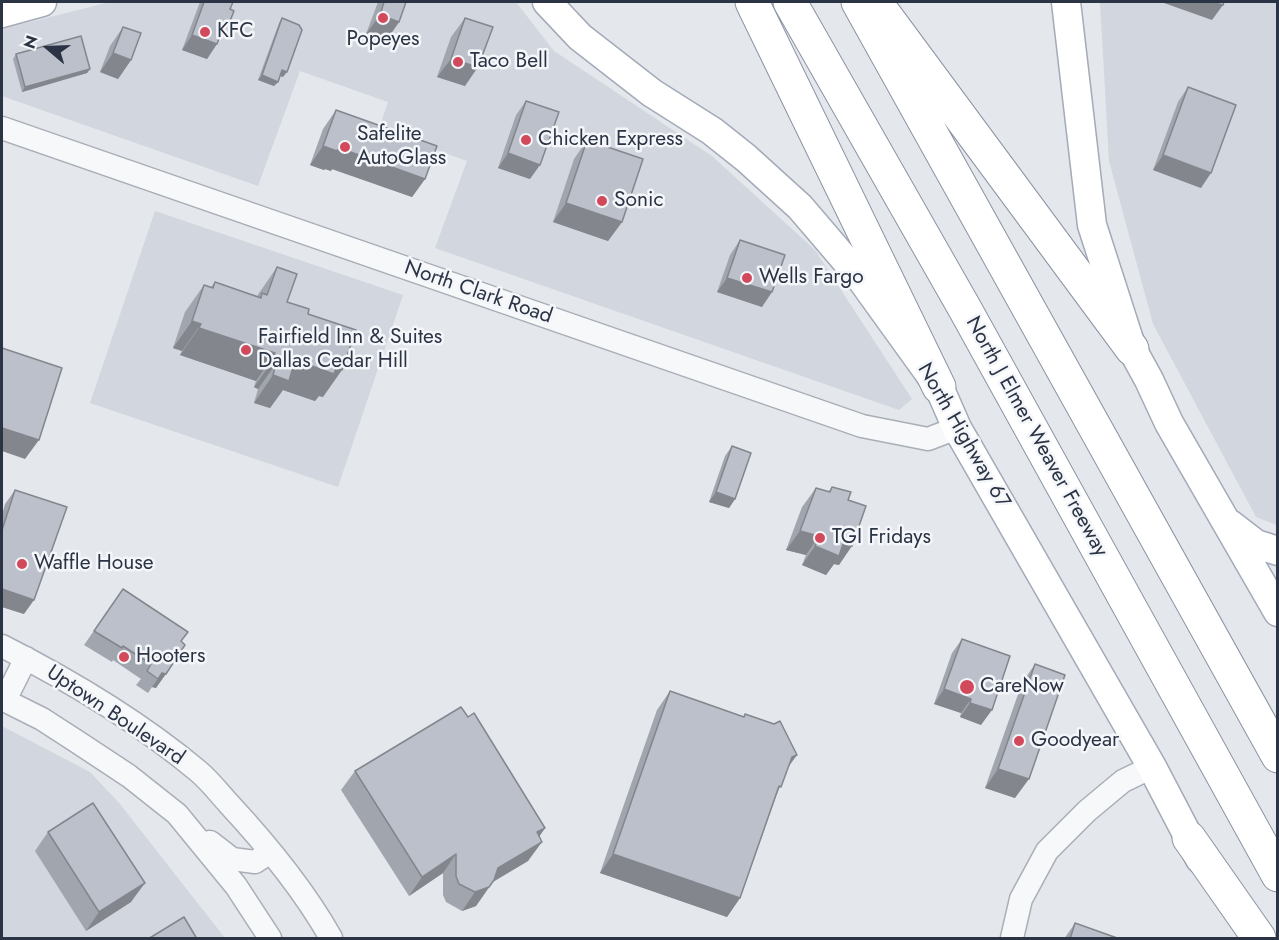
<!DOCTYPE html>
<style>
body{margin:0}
#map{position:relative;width:1279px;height:940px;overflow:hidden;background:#e4e7ec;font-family:Jost,sans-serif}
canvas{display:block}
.frame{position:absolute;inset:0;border:3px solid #2b3445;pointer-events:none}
.north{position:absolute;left:18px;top:18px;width:60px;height:60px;-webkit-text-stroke:4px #f4f6f9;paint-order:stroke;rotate:289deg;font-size:16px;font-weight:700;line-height:24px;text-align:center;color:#2b3445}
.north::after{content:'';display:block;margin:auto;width:21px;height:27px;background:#2b3445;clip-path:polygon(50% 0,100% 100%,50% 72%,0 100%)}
</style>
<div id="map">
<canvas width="1279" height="940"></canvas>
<div class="frame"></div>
<div class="north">N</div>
</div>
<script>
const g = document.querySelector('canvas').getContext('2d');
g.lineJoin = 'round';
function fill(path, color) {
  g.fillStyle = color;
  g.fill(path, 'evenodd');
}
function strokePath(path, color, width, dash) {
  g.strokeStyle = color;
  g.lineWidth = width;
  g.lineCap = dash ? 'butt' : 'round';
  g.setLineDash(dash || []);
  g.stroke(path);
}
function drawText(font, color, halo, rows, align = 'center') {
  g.font = font + ' Jost,sans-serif';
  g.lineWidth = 5;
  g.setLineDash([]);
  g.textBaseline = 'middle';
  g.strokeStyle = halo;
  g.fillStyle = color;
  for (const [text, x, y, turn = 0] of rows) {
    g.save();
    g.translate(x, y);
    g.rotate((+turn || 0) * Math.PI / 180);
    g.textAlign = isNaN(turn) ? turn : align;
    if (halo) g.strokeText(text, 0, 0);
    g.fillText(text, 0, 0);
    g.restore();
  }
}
const built = new Path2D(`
 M 110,2 L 516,2 L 554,51 L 712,156 L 815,250 L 912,399 L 899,410 L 435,248 L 467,161 L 379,129 L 388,102 L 300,71 L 258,186 L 2,96 L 2,29 Z
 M 1100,2 L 1277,2 L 1277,525 L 1256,517 L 1153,324 L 1109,161 Z
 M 155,211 L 403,295 L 338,487 L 90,403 Z
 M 2,726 L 90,772 L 120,804 L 225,938 L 2,938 Z`);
const minor = new Path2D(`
 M 2,128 L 862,426 L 928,439 L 957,428
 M 2,646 C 71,681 138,721 198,771 C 209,780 219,793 229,804 C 267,845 304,890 331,938
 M 2,699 L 42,719 L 76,741 L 129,776 L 177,814 L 236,886 L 270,938
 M 5,700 L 26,658
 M 210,842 L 232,859 L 255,862 L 270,852
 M 1012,938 L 1021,899 L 1047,851 L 1087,811 L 1123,781 L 1152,767`);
const major = new Path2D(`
 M 547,2 L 580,37 L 652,93 L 712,131 L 746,158 L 800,207 L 859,276 L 939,387 L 957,428 L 1152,767 L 1200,859
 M 1066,2 L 1092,225 L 1132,349 L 1149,380 L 1169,423 L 1278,612
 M 2,13 L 42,2
 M 1230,524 L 1256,544 L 1278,551`);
const highway = new Path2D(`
 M 752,2 L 939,387
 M 790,2 L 965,309 L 1278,875
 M 858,2 L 1278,756
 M 885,15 L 1132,349
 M 1189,838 L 1259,938`);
const wall = new Path2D(`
 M 200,2 L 233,2 L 230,9 L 228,26 L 207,59 L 182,50 Z
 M 378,2 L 406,2 L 399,22 L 386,41 L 366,34 Z
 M 282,18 L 283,77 L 280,76 L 278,82 L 274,86 L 258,80 L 279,23 Z
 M 465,18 L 465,86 L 437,77 L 451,37 Z
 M 123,27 L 131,60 L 118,79 L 100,72 L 110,46 Z
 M 16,54 L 90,69 L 87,73 L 22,92 L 13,59 Z
 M 1188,87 L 1201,188 L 1153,170 L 1178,102 Z
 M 526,101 L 530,179 L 498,168 L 516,115 Z
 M 336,110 L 425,179 L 412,197 L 332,169 L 331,171 L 325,169 L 324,170 L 310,165 L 323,129 Z
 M 587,140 L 622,222 L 608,241 L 553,222 L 574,159 Z
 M 740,240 L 762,307 L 717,292 L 730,255 Z
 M 277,267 L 287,302 L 308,314 L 323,397 L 319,396 L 315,401 L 283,390 L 270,408 L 254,403 L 258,389 L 254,387 L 256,381 L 180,355 L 182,351 L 173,348 L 185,312 L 204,285 L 211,287 L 215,282 L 257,296 Z
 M 732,446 L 735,499 L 729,508 L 709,502 L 725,456 Z
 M 832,487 L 848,500 L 839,565 L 834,564 L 826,575 L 802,565 L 806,555 L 786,550 L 802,507 L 816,488 L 828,492 Z
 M 15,490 L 24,614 L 2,607 L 2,515 L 5,504 Z
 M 123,589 L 181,641 L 156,688 L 152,687 L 148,693 L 136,685 L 141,679 L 113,660 L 112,662 L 84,645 Z
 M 962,639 L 981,725 L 960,717 L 961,713 L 934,704 L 952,653 Z
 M 1035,664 L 1015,798 L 985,788 L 1022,683 Z
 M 670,691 L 744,717 L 745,714 L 788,768 L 777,794 L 740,898 L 727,917 L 600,873 L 657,710 Z
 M 355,771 L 545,828 L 539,837 L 528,861 L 493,882 L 476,906 L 462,911 L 446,902 L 443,895 L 443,873 L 409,896 L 341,790 Z
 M 48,832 L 131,902 L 86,931 L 35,851 Z
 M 1075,923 L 1120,939 L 1064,939 Z`);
const shadedWall = new Path2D(`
 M 1166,2 L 1212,2 L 1223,5 L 1212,20 L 1164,3 Z
 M 380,15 L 399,22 L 386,41 L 366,34 Z
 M 224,24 L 228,26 L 218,40 Z
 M 192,35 L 217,44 L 207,59 L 182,50 Z
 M 113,53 L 131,60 L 118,79 L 100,72 Z
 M 451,59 L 478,67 L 465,86 L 437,77 Z
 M 90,69 L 87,73 L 22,92 L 25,87 Z
 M 282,70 L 287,72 L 283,77 L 278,75 Z
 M 262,75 L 278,82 L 274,86 L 258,80 Z
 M 323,146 L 337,150 L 345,150 L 425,179 L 412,197 L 332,169 L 331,171 L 325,169 L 324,170 L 310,165 Z
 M 508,153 L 540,165 L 530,179 L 498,168 Z
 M 1163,155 L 1211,173 L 1201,188 L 1153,170 Z
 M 566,203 L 622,222 L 608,241 L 553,222 Z
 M 727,278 L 772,292 L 762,307 L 717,292 Z
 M 192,321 L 201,324 L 182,351 L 173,348 Z
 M 199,328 L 275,353 L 256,381 L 180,355 Z
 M 273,360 L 277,362 L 258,389 L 254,387 Z
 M 295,360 L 336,368 L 342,370 L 323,397 L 319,396 L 315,401 L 283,390 L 270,408 L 254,403 L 273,375 Z
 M 2,428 L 39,440 L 25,459 L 2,451 Z
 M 716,492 L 735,499 L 729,508 L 709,502 Z
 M 800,531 L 819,536 L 806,555 L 786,550 Z
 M 843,544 L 852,546 L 839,565 L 834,564 L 826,575 L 802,565 L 815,546 Z
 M 2,589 L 34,600 L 24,614 L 2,607 Z
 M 162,673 L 166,674 L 156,688 L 152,687 Z
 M 944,689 L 971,699 L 961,713 L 934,704 Z
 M 970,703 L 992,710 L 981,725 L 960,717 Z
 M 797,755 L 784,773 L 792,757 Z
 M 998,769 L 1029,779 L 1015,798 L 985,788 Z
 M 545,828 L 532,847 L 537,832 Z
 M 542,842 L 528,861 L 484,887 L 498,868 Z
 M 456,854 L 443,873 L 409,896 L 422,877 Z
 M 613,854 L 740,898 L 727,917 L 600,873 Z
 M 145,883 L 131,902 L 86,931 L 99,912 Z
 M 489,887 L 476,906 L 462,911 L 475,892 Z`);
const building = new Path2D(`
 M 204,2 L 233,2 L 230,9 L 234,11 L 228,26 L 224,24 L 217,44 L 192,35 Z
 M 384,2 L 406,2 L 399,22 L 380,15 Z
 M 1212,2 L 1224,2 L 1223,5 Z
 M 282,18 L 299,25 L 302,30 L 287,72 L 282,70 L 278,82 L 262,75 Z
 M 465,18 L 493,27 L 478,67 L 451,59 Z
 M 123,27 L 141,33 L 131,60 L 113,53 Z
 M 81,36 L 90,69 L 25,87 L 16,54 Z
 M 1188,87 L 1236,105 L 1211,173 L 1163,155 Z
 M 526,101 L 559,112 L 540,165 L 508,153 Z
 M 336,110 L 437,146 L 425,179 L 345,150 L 344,152 L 337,150 L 337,151 L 323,146 Z
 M 587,140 L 643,159 L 622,222 L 566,203 Z
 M 740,240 L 785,255 L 772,292 L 727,278 Z
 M 277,267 L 297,274 L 287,302 L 309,309 L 308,314 L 356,330 L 342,370 L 336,368 L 334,374 L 295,360 L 289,381 L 273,375 L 277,362 L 273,360 L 275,353 L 199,328 L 201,324 L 192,321 L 204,285 L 213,288 L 215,282 L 261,298 L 262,293 L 267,295 Z
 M 2,348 L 62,368 L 39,440 L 2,428 Z
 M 732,446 L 751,453 L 735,499 L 716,492 Z
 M 832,487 L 851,492 L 848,500 L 866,506 L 852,546 L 843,544 L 839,556 L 815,546 L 819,536 L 800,531 L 816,488 L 830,492 Z
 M 15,490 L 67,507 L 34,600 L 2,589 L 2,530 Z
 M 123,589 L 188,632 L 181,641 L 185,645 L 166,674 L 162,673 L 158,679 L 147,671 L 151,664 L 123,646 L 122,648 L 94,631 Z
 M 962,639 L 1010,656 L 992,710 L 970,703 L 971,699 L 944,689 Z
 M 1035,664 L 1065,675 L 1029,779 L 998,769 Z
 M 670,691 L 744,717 L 745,714 L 774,724 L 780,721 L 797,755 L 792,757 L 781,787 L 779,786 L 740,898 L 613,854 Z
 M 461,707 L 468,717 L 474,713 L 545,828 L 537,832 L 542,842 L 498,868 L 494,880 L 489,887 L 475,892 L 459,884 L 456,876 L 456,854 L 422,877 L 355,771 Z
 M 93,803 L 145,883 L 99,912 L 48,832 Z
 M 184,917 L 197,939 L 148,939 Z
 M 1075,923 L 1120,939 L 1070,939 Z`);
const markers = [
 [383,18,6,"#d1495b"],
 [205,32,6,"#d1495b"],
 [458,62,6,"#d1495b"],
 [526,140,6,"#d1495b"],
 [345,147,6,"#d1495b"],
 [602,201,6,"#d1495b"],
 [747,278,6,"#d1495b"],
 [246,350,6,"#d1495b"],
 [820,538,6,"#d1495b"],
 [22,564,6,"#d1495b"],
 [124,657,6,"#d1495b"],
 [967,687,8,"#d1495b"],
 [1019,741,6,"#d1495b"]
];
const poiNames = [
 ["KFC",217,32],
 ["Popeyes",383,40,"center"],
 ["Taco Bell",470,62],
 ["Safelite",357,135],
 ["AutoGlass",357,159],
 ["Chicken Express",538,140],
 ["Sonic",614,201],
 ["Wells Fargo",759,278],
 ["Fairfield Inn & Suites",258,338],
 ["Dallas Cedar Hill",258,362],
 ["TGI Fridays",832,538],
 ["Waffle House",34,564],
 ["Hooters",136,657],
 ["CareNow",980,687],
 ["Goodyear",1031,741]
];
const streetNames = [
 ["North Clark Road",478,293,19],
 ["North Highway 67",963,436,60],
 ["North J Elmer Weaver Freeway",1036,437,61],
 ["Uptown Boulevard",115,716,34]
];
fill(built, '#d2d6de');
strokePath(minor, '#a9aeb7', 25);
strokePath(major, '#a3abb8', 31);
strokePath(highway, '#8b94a3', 35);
strokePath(minor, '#f7f8fa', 22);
strokePath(major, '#fff', 28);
strokePath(highway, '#fff', 33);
fill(wall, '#a1a5ae');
fill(shadedWall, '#83868d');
fill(building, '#bbc0ca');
strokePath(building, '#83868d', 1.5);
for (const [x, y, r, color] of markers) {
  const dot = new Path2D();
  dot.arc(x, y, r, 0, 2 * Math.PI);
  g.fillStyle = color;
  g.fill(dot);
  strokePath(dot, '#f4f6f9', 2);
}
drawText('21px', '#2b3445', '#f4f6f9', poiNames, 'left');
drawText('21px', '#2b3445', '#f4f6f9', streetNames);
</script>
